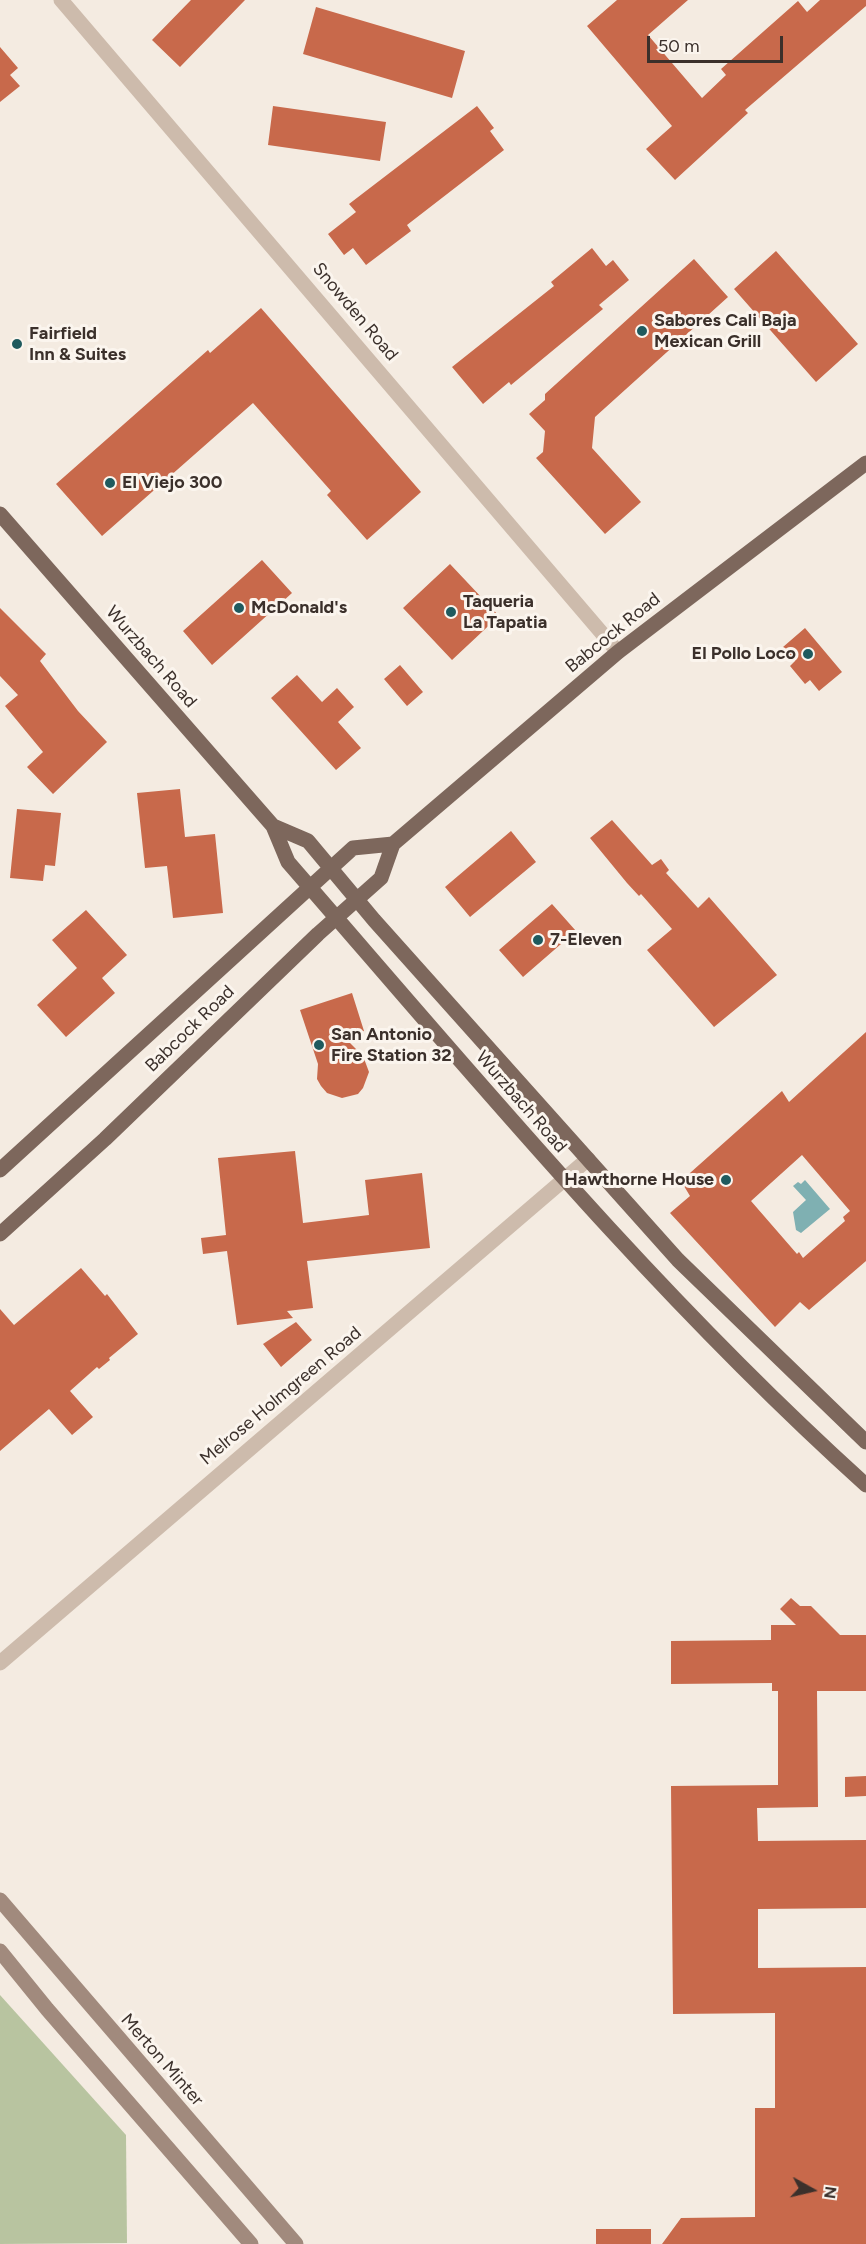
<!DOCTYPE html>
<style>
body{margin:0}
#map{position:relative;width:866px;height:2244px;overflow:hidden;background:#f4ebe1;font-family:Figtree,sans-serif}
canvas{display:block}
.north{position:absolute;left:782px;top:2160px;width:60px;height:60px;-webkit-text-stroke:4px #fbf5ee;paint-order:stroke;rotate:98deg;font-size:16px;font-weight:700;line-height:24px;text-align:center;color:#3b302b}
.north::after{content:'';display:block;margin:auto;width:21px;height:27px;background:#3b302b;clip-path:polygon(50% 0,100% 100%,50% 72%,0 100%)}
.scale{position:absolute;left:647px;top:36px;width:136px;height:27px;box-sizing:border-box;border:3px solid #3b302b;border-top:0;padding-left:8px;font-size:18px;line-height:21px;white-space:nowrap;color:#3b302b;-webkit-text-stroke:4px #fbf5ee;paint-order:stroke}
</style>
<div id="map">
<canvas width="866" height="2244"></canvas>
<div class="north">N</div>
<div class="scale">50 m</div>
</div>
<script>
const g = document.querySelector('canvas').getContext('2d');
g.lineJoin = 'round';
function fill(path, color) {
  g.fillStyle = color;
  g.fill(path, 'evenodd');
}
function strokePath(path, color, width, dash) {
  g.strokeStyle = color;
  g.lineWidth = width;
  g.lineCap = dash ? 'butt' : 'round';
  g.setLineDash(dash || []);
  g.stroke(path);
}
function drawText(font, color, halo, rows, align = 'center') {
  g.font = font + ' Figtree,sans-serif';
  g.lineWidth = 6;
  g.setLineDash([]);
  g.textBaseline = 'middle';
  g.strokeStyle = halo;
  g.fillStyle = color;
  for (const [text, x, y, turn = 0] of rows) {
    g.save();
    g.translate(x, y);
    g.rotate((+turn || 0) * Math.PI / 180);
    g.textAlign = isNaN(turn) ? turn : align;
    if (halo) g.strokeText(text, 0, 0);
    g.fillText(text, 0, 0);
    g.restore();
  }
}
const green = new Path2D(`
 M 0,1995 L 126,2135 L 127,2243 L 0,2244 Z`);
const water = new Path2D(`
 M 805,1180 L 830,1209 L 801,1233 L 796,1230 L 793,1212 L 806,1200 L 793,1186 L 798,1182 L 801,1184 Z`);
const building = new Path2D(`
 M 191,0 L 245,0 L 180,67 L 152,40 Z
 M 617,0 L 688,0 L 648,35 L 702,98 L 726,75 L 721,69 L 798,1 L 807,12 L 820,0 L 866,0 L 866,6 L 745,110 L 748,113 L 675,180 L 646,149 L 672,126 L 587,26 Z
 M 316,7 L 465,51 L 452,98 L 303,54 Z
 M 0,47 L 18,68 L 10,75 L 20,86 L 0,102 Z
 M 273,106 L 386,122 L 380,161 L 268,145 Z
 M 477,106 L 494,128 L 490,131 L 504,150 L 407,225 L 411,231 L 366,265 L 353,248 L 344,255 L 328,234 L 356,212 L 349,204 Z
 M 592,248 L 606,266 L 613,260 L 629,280 L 599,305 L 603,309 L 511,385 L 509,382 L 483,404 L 452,367 L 554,286 L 551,282 Z
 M 776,251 L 858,344 L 816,382 L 734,289 Z
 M 694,259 L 728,297 L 595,417 L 592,448 L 641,502 L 605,534 L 536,458 L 543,452 L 545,431 L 529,414 L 545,400 L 545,394 Z
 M 261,308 L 421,492 L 367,540 L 327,495 L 331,491 L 253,403 L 102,536 L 56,484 L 208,350 L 210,353 Z
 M 262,560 L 292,593 L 212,665 L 183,631 Z
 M 450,564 L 499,616 L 452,660 L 403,608 Z
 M 0,608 L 46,654 L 40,661 L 78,711 L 107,742 L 53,794 L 27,767 L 43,752 L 5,706 L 18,695 L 0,676 Z
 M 805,628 L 842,672 L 819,691 L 810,680 L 805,684 L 790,666 L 795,661 L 783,647 Z
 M 400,665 L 423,692 L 407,706 L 384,679 Z
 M 297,675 L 322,702 L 337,688 L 354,707 L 338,722 L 361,748 L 336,770 L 271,698 Z
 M 180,789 L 185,837 L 215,834 L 223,913 L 173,918 L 167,866 L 145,868 L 137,793 Z
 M 17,809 L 61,813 L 55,866 L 45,865 L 43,881 L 10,878 Z
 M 612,820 L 652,865 L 661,859 L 669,870 L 666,873 L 698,908 L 709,897 L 777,975 L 714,1027 L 647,950 L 672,929 L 641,894 L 639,896 L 627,883 L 590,838 Z
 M 511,831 L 536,862 L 470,917 L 445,887 Z
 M 552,904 L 576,931 L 523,977 L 499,950 Z
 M 86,910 L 127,955 L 102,978 L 115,993 L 66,1037 L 37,1005 L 77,968 L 52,940 Z
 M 352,993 L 364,1031 L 345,1038 L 363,1056 L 369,1072 L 363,1088 L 358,1094 L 342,1098 L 327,1093 L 321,1086 L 317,1079 L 318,1064 L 300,1010 Z
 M 866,1032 L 866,1261 L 809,1310 L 800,1302 L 775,1327 L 670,1213 L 690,1196 L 681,1181 L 782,1091 L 789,1102 ZM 802,1155 L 850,1211 L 843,1217 L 845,1221 L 803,1258 L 799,1252 L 797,1254 L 751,1201 Z
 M 295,1151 L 303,1223 L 369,1215 L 365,1180 L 422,1173 L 430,1248 L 307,1261 L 313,1308 L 287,1311 L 293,1318 L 237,1325 L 227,1251 L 203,1254 L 201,1238 L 226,1235 L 218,1158 Z
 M 81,1268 L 105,1296 L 107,1294 L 138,1334 L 109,1358 L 110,1360 L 99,1369 L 97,1367 L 70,1391 L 93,1417 L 72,1435 L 49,1409 L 0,1451 L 0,1309 L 14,1325 Z
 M 296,1322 L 312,1340 L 281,1367 L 263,1344 Z
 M 791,1598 L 800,1606 L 811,1606 L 840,1635 L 866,1635 L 866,1691 L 817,1691 L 818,1807 L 757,1808 L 758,1841 L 866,1840 L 866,1908 L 758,1909 L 758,1968 L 866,1967 L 866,2244 L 662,2244 L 681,2218 L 755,2217 L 755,2108 L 775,2108 L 775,2013 L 673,2014 L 671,1786 L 778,1785 L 778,1691 L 772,1691 L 772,1683 L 671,1684 L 671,1641 L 771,1640 L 771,1625 L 796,1625 L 780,1609 Z
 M 866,1776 L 866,1796 L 845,1797 L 845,1777 Z
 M 596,2229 L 651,2229 L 651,2244 L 596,2244 Z`);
const street = new Path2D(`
 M 61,0 L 618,652
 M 0,1663 L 588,1159`);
const secondary = new Path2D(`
 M 0,1900 L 296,2244
 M 0,1951 L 47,2009 L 251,2244`);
const primary = new Path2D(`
 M 0,514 L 273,826 L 288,862 C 474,1076 655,1295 866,1485
 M 273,826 L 308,841 L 374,920 L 678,1260 L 866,1442
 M 0,1170 L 353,848 L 393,844
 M 0,1234 L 105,1139 L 318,934 L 381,878 L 393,844 L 618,652 L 866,463`);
const markers = [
 [642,331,6,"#1f5a5e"],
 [17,344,6,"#1f5a5e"],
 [110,483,6,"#1f5a5e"],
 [239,608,6,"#1f5a5e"],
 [451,612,6,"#1f5a5e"],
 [808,654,6,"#1f5a5e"],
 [538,940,6,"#1f5a5e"],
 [319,1045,6,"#1f5a5e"],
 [726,1180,6,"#1f5a5e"]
];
const streetNames = [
 ["Snowden Road",355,312,50],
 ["Babcock Road",613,633,-39],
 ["Wurzbach Road",151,657,49],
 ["Babcock Road",190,1029,-44],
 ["Wurzbach Road",521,1102,49],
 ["Melrose Holmgreen Road",281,1396,-40],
 ["Merton Minter",162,2060,49]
];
const poiNames = [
 ["Sabores Cali Baja",654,321],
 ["Mexican Grill",654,342],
 ["Fairfield",29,334],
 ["Inn & Suites",29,355],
 ["El Viejo 300",122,483],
 ["Taqueria",463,602],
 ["La Tapatia",463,623],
 ["McDonald's",251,608],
 ["El Pollo Loco",796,654,"right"],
 ["7-Eleven",550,940],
 ["San Antonio",331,1035],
 ["Fire Station 32",331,1056],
 ["Hawthorne House",714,1180,"right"]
];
fill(green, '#b8c4a0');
fill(water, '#7fb0b2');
fill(building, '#c8694b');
strokePath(street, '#cdbbac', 15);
strokePath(secondary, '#a18a7d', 15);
strokePath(primary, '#7d675c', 15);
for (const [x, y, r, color] of markers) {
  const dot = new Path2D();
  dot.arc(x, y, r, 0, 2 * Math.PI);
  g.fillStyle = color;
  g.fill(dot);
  strokePath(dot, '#fbf5ee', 2);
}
drawText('18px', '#3b302b', '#fbf5ee', streetNames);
drawText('bold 18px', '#3b302b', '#fbf5ee', poiNames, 'left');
</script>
